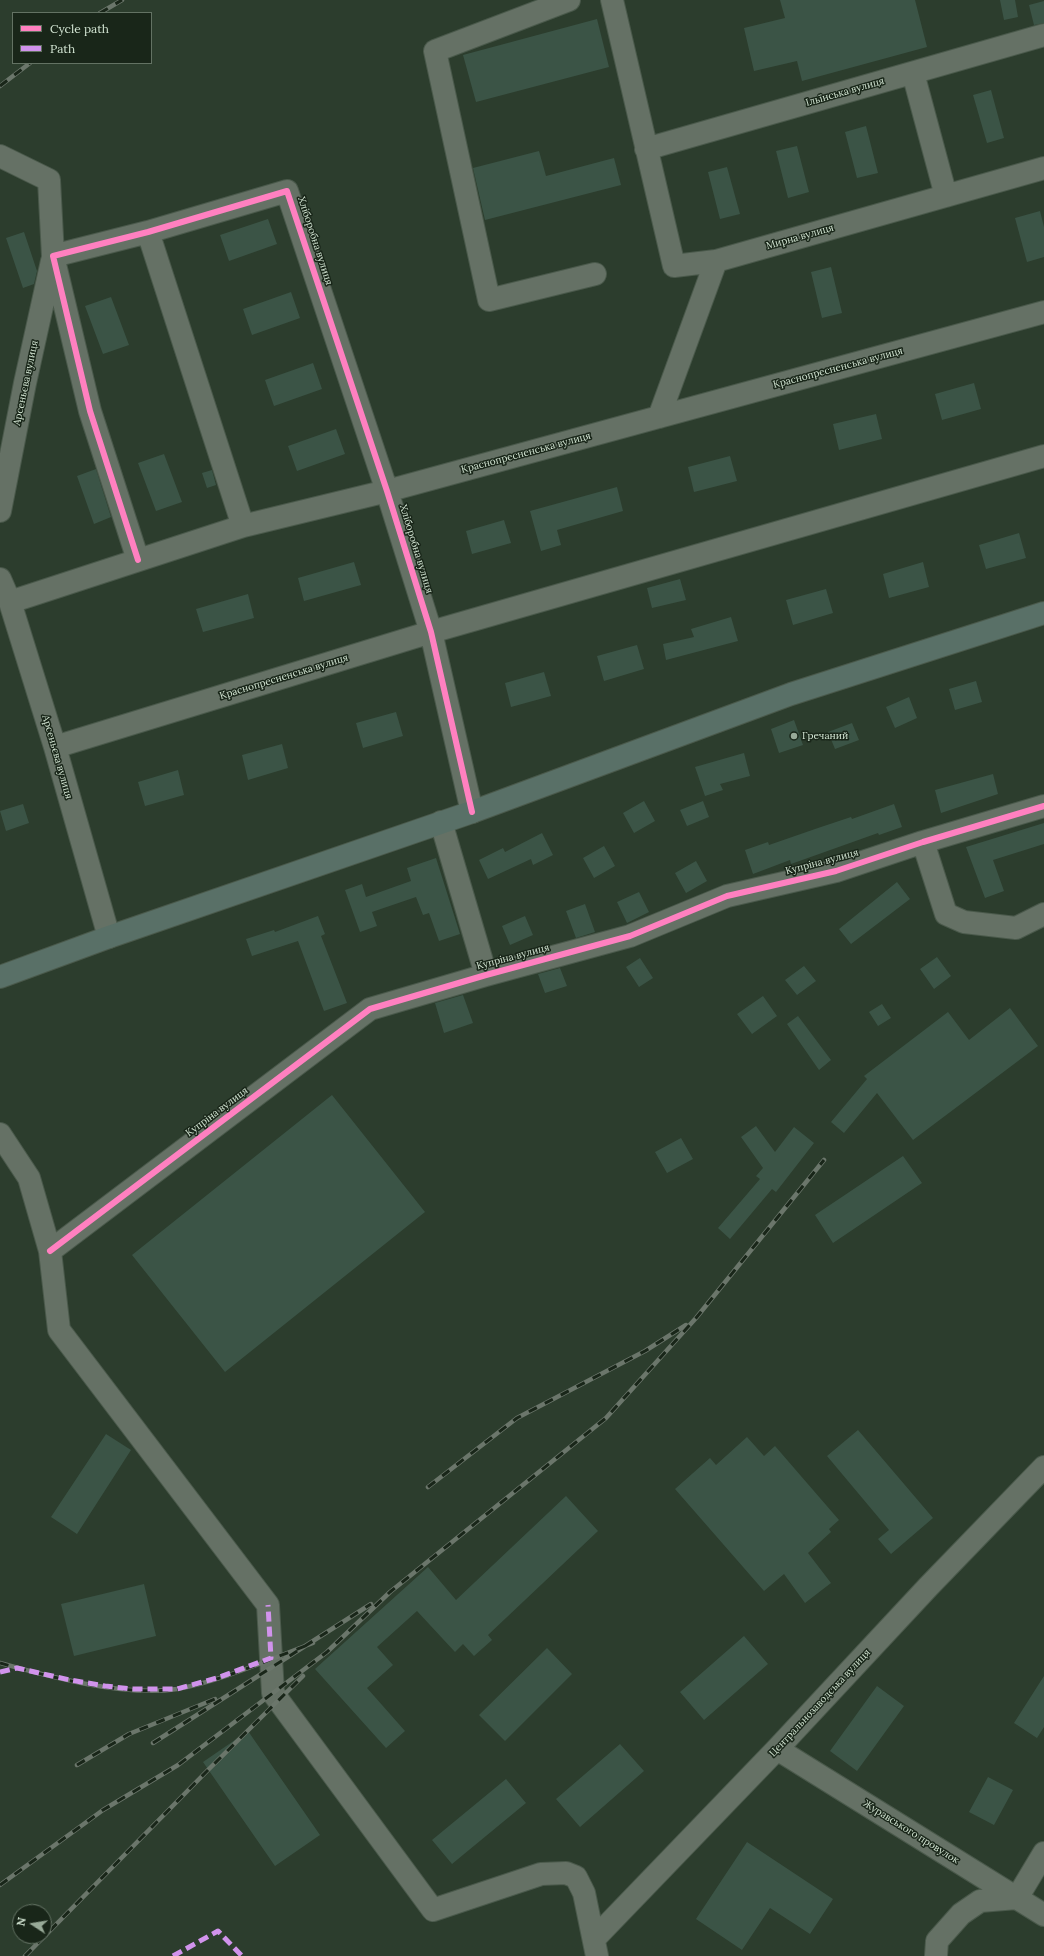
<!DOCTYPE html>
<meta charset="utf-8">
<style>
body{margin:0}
#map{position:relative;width:1044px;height:1956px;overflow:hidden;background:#2c3d2d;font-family:Lora,serif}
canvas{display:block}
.legend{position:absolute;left:12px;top:12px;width:140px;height:52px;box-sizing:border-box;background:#192619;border:1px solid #637263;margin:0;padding:5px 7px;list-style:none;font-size:12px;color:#d2e4d2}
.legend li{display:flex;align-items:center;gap:8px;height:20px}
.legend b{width:20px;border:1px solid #637263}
.north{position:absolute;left:12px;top:1904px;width:40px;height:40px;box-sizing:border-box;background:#192619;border:1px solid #637263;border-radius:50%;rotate:282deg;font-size:11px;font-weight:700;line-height:16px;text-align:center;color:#d2e4d2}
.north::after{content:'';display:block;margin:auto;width:14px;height:18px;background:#98aa98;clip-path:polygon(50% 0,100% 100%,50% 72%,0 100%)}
</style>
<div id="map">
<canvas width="1044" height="1956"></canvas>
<ul class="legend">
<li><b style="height:5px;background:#ff80c0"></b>Cycle path</li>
<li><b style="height:5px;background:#d193ec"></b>Path</li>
</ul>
<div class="north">N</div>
</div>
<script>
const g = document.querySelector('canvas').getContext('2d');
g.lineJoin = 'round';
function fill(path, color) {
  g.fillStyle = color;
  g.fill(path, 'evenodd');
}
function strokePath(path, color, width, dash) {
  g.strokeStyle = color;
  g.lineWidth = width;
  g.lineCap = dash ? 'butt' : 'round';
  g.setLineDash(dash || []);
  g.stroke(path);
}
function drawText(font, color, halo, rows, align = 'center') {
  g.font = font + ' Lora,serif';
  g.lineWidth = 3;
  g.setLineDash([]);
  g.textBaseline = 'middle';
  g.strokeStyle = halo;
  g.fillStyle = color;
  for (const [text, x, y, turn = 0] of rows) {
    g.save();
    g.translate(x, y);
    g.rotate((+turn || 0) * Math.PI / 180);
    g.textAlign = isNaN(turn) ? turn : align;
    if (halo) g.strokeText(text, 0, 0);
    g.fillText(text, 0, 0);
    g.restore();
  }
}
const building = new Path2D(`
 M 780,0 L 915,0 L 927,47 L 802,81 L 797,61 L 754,71 L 744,28 L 785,18 Z
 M 1000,0 L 1015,0 L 1018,17 L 1004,20 Z
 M 1044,1 L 1044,23 L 1034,25 L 1029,5 Z
 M 597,19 L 609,67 L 476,102 L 463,55 Z
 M 991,90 L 1004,138 L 987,143 L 973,95 Z
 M 866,126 L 878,173 L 857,178 L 845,132 Z
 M 797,146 L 809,192 L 788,198 L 776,151 Z
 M 539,151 L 546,176 L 614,158 L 621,185 L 485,220 L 473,168 Z
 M 727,167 L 740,214 L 720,219 L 708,172 Z
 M 1040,211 L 1044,227 L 1044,257 L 1027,262 L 1015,218 Z
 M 268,219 L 277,244 L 229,261 L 220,235 Z
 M 24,232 L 37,271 L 34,284 L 23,288 L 6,238 Z
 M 831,267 L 842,313 L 822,318 L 811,272 Z
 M 291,292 L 300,318 L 252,335 L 243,309 Z
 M 111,297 L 129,345 L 103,354 L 85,306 Z
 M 313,363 L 322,389 L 274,406 L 265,380 Z
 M 974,383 L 981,409 L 942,420 L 935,394 Z
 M 876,414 L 882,439 L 839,450 L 833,424 Z
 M 336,429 L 345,454 L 297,471 L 288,446 Z
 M 164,454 L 182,502 L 156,511 L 138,463 Z
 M 730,456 L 737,481 L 694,492 L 688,467 Z
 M 96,469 L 111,517 L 94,524 L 77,476 Z
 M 212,470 L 216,485 L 207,488 L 202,473 Z
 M 617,487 L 623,511 L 557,530 L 561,545 L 541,551 L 530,511 Z
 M 504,520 L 511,543 L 472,554 L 466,531 Z
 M 1019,533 L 1026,558 L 986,569 L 979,545 Z
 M 354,562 L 361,585 L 304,601 L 298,578 Z
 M 923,562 L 929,587 L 889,598 L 883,574 Z
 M 680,579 L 686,600 L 652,608 L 647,588 Z
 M 826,589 L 833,613 L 793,625 L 786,600 Z
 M 248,594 L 254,618 L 203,632 L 196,609 Z
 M 731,617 L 738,641 L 666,660 L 663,644 L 694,637 L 691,629 Z
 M 637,645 L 644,669 L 604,681 L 597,656 Z
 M 544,672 L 551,696 L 511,707 L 505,683 Z
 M 976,681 L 982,702 L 955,710 L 949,689 Z
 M 909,697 L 917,718 L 895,728 L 886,707 Z
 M 396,712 L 403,736 L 363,748 L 356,723 Z
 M 794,720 L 803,745 L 779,753 L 771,729 Z
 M 852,723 L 859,740 L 835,749 L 828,732 Z
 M 282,744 L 288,768 L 248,780 L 242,755 Z
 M 744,753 L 750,776 L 720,784 L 723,790 L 705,796 L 695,767 Z
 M 178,770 L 184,795 L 145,806 L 138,782 Z
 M 993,774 L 998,794 L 941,813 L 935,790 Z
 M 644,801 L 655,821 L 634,833 L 623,813 Z
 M 703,801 L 709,817 L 687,826 L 680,810 Z
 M 23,804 L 29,823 L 6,831 L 0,811 Z
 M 894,804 L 902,827 L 879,835 L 878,833 L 791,864 L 790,860 L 753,874 L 745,850 L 768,842 L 769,845 L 818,828 L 851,817 L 852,819 Z
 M 1044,823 L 1044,844 L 993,860 L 1004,891 L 985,898 L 966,847 Z
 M 542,833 L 553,855 L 533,865 L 531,859 L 488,879 L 479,860 L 503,848 L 505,852 Z
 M 604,846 L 615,866 L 594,878 L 583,858 Z
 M 436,858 L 460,934 L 439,941 L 429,913 L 423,915 L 416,897 L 372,912 L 377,926 L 360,932 L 345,890 L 362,884 L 366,897 L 411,881 L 407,868 Z
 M 696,861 L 707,881 L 686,893 L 675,873 Z
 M 897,882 L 910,899 L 851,944 L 839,929 Z
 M 639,892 L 649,912 L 627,923 L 617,902 Z
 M 585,904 L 595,932 L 576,938 L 566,911 Z
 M 318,916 L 325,934 L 321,936 L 347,1003 L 324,1011 L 298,941 L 252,956 L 246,939 L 274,930 L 275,932 Z
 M 525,916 L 533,935 L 510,945 L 502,926 Z
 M 937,957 L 951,976 L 934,989 L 920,969 Z
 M 640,958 L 653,978 L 639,987 L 626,967 Z
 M 804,966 L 816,981 L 797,995 L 785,980 Z
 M 560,968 L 567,986 L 545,993 L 538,974 Z
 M 463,995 L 473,1023 L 444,1033 L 435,1003 Z
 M 763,996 L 777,1016 L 752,1034 L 737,1014 Z
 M 882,1004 L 891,1018 L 878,1026 L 869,1012 Z
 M 1010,1008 L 1038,1046 L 913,1140 L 877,1093 L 844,1133 L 831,1122 L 867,1079 L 864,1076 L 948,1012 L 969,1040 Z
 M 798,1016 L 831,1060 L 819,1070 L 787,1024 Z
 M 332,1095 L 425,1212 L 225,1372 L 132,1255 Z
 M 756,1126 L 775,1152 L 794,1127 L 814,1143 L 776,1192 L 772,1189 L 730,1239 L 718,1228 L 760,1179 L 756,1176 L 763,1168 L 741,1137 Z
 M 681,1138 L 693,1159 L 667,1173 L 655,1152 Z
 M 903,1156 L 922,1183 L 833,1243 L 815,1215 Z
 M 858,1430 L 933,1518 L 891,1554 L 878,1539 L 889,1530 L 827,1456 Z
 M 106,1434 L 131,1450 L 77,1534 L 51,1517 Z
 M 747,1437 L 764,1456 L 775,1446 L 839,1520 L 829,1529 L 831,1532 L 808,1553 L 831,1583 L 805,1603 L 784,1574 L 764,1591 L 675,1489 L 710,1458 L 716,1465 Z
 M 566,1496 L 598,1531 L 488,1635 L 492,1640 L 474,1656 L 463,1644 L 455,1652 L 417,1611 L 377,1647 L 393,1665 L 367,1688 L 405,1731 L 386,1748 L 315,1669 L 428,1567 L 456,1600 Z
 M 144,1584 L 156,1636 L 74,1656 L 61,1604 Z
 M 744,1636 L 768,1664 L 704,1720 L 680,1692 Z
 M 547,1648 L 572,1674 L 505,1741 L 479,1715 Z
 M 1044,1676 L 1044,1727 L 1037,1738 L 1014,1723 Z
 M 877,1686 L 904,1706 L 857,1771 L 830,1751 Z
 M 248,1731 L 320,1835 L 275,1866 L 203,1762 Z
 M 620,1744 L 644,1771 L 580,1827 L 556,1799 Z
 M 988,1777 L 1013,1790 L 994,1825 L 969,1812 Z
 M 506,1779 L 526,1803 L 452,1864 L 432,1840 Z
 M 747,1842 L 833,1899 L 810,1934 L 770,1908 L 742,1950 L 696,1919 Z`);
const minor = new Path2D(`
 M 569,0 L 435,51 L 489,300 L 595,274
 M 612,0 L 674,266 L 716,261
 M 913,73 L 946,196
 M 646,149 L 1044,35
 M 0,156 L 49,180 L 53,256 L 90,411 L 138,560
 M 148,232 L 243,526
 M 53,256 L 148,232 L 287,191 L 387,491 L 431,632 L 472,812
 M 659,417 L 716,261 L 1044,168
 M 0,511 L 25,383 L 52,261
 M 0,579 L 10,602 L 55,747 L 109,937
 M 10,602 L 243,526 L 387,491 L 1044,312
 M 55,747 L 431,632 L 1044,456
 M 441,822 L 486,975
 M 923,842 L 946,914 L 964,922 L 1016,928 L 1044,914
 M 0,1134 L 29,1178 L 50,1251 L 59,1330 L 268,1605 L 273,1693 L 433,1910 L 541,1874 L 566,1873 L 576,1877 L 584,1893 L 597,1956
 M 50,1251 L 370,1009 L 486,975 L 630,936 L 727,896 L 836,871 L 923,842 L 1044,806
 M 777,1749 L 1044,1915
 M 594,1939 L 777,1749 L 928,1587 L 1044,1467
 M 936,1956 L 937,1941 L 961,1914 L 980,1901 L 1017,1898 L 1044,1853`);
const major = new Path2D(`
 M 0,977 L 109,937 L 472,812 L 791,694 L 1044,613`);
const rail = new Path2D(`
 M 100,13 L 122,0
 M 0,86 L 30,63
 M 428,1487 L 517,1418 L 645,1351 L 686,1325
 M 0,1663 C 50,1677 125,1697 177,1689 C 222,1681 270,1659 313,1643
 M 153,1743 L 371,1604
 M 77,1765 L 129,1734 L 215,1699
 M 0,1885 L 103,1810 L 178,1765 L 327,1652 L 390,1592 L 606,1418 L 696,1318 L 824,1160
 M 25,1956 L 209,1769 L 303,1676`);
const quiet = new Path2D(`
 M 0,1672 L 17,1668 L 70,1680 L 105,1686 L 132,1689 L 177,1689 L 217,1678 L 271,1658 L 268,1605
 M 173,1956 L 218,1931 L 242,1956`);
const cycleway = new Path2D(`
 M 138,560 L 90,411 L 53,256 L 148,232 L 287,191 L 387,491 L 431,632 L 472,812
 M 50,1251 L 370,1009 L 486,975 L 630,936 L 727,896 L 836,871 L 923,842 L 1044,806`);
const markers = [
 [794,736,4,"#98aa98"]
];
const streetNames = [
 ["Ільїнська вулиця",845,92,-16],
 ["Мирна вулиця",800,237,-16],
 ["Хліборобна вулиця",315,241,72],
 ["Краснопресненська вулиця",838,368,-15],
 ["Арсеньєва вулиця",26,383,-78],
 ["Краснопресненська вулиця",526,453,-15],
 ["Хліборобна вулиця",416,549,73],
 ["Краснопресненська вулиця",284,677,-17],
 ["Арсеньєва вулиця",57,757,74],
 ["Купріна вулиця",822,862,-15],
 ["Купріна вулиця",513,957,-15],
 ["Купріна вулиця",217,1112,-37],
 ["Центральнозаводська вулиця",820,1703,-47],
 ["Журавського провулок",911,1832,32]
];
const poiNames = [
 ["Гречаний",802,736]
];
fill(building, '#3b5446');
strokePath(minor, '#4a594b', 24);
strokePath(major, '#4a594b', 24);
strokePath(minor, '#657165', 22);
strokePath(major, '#597067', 22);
strokePath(rail, '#6b766b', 4.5);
strokePath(rail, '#192619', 3, [9]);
strokePath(quiet, '#d193ec', 5, [10, 5]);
strokePath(cycleway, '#ff80c0', 6);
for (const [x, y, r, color] of markers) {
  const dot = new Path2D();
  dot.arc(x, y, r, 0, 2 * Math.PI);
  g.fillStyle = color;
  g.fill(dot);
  strokePath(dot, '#192619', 1.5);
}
drawText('10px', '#d2e4d2', '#192619', streetNames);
drawText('10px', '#d2e4d2', '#192619', poiNames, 'left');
</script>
